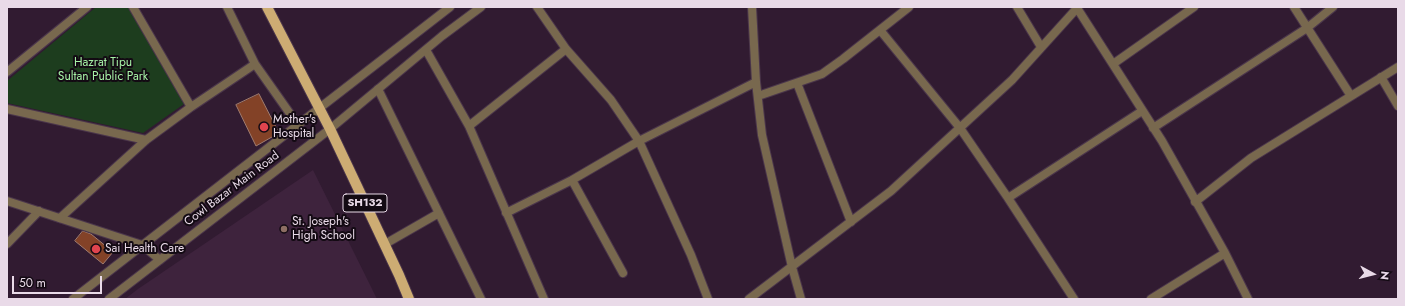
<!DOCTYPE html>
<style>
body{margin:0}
#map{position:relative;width:1405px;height:306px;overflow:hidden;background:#311b31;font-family:Jost,sans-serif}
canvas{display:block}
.frame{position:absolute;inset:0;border:8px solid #e9dae8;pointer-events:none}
.north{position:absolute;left:1353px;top:254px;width:40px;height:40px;-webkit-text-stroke:3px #130a13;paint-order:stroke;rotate:97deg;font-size:11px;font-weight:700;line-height:16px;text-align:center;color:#e9dae8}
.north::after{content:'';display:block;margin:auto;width:14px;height:18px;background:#e9dae8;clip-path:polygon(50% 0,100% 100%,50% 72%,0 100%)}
.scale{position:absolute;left:12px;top:276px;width:90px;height:18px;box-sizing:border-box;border:2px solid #e9dae8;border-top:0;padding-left:5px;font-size:12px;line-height:14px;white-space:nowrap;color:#e9dae8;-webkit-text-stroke:3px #130a13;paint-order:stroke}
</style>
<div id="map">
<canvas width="1405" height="306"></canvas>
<div class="frame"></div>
<div class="north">N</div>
<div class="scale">50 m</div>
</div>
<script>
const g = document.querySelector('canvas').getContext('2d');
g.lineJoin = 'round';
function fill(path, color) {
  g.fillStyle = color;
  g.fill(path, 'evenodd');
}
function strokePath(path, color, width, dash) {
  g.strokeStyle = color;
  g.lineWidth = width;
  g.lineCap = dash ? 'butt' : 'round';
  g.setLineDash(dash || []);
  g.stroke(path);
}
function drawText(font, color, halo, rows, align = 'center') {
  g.font = font + ' Jost,sans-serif';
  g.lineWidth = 4;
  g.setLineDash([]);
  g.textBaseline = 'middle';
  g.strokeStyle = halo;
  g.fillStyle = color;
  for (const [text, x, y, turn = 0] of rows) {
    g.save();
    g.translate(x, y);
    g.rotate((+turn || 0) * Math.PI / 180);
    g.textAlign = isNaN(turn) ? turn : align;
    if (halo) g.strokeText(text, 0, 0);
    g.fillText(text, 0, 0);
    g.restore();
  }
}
const built = new Path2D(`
 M 313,170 L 377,299 L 125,299 L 138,289 Z`);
const green = new Path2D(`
 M 96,7 L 128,7 L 184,104 L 143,133 L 7,103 L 7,81 Z`);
const building = new Path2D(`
 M 259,94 L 279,133 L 256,146 L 236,105 Z
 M 83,231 L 91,234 L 113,252 L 103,264 L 75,241 Z`);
const minor = new Path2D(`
 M 133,7 L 191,107
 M 227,7 L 255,64 L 298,125
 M 537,7 L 566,49 L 611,100 L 639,141 L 691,255 L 708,299
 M 752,7 L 756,82 L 762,135 L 792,267 L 801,299
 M 1017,7 L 1041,47
 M 1294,7 L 1351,96
 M 1077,8 L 1162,141 L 1225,253 L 1248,299
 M 880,30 L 960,128 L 1008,198 L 1074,299
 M 426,50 L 469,126 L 544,299
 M 1113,64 L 1194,7
 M 7,72 L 87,7
 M 1381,77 L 1398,106
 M 797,83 L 851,222
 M 378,89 L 481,299
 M 758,96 L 822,74 L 843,59 L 909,7
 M 7,109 L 146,140
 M 469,126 L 566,49
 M 1153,128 L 1307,28 L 1333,7
 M 572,180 L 623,273
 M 1008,198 L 1142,111
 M 1195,202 L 1251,158 L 1398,67
 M 506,213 L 572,180 L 639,141 L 756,82
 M 60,218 L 146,140 L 191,107 L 255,64
 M 7,244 L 39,211
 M 385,244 L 439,213
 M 749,299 L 891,191 L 1012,80 L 1078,7
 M 1151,299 L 1225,253`);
const tertiary = new Path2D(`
 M 7,201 L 142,245 L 160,260
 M 73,299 L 450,7
 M 109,299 L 330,129 L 442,36 L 481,7`);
const primary = new Path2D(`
 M 267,7 L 330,129 L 399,275 L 409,299`);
const markers = [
 [264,127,5,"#e0444e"],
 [284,229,4,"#8d6e63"],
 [96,249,5,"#e0444e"]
];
const shields = [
 [365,203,44]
];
const shieldNames = [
 ["SH132",365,203]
];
const parkNames = [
 ["Hazrat Tipu",103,63],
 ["Sultan Public Park",103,77]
];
const poiNames = [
 ["Mother's",273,120],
 ["Hospital",273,134],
 ["St. Joseph's",292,222],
 ["High School",292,236],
 ["Sai Health Care",105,249]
];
const streetNames = [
 ["Cowl Bazar Main Road",232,189,-37]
];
fill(built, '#3e233d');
fill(green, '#1d3d1e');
fill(building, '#834227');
strokePath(building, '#a07c6e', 1);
strokePath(minor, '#4b364b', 10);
strokePath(tertiary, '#4b364b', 10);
strokePath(primary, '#4b364b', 12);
strokePath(minor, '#78684e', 8);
strokePath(tertiary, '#78684e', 8);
strokePath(primary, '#cdac73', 10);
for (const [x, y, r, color] of markers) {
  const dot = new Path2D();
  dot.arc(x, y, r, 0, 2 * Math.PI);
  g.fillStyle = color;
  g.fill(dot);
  strokePath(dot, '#130a13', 1.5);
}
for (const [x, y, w] of shields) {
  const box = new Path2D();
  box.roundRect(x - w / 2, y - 9, w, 18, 3);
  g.fillStyle = '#130a13';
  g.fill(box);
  strokePath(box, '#e9dae8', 1);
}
drawText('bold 11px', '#e9dae8', null, shieldNames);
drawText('12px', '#a7f3a7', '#130a13', parkNames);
drawText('12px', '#e9dae8', '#130a13', poiNames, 'left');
drawText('12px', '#e9dae8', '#130a13', streetNames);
</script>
